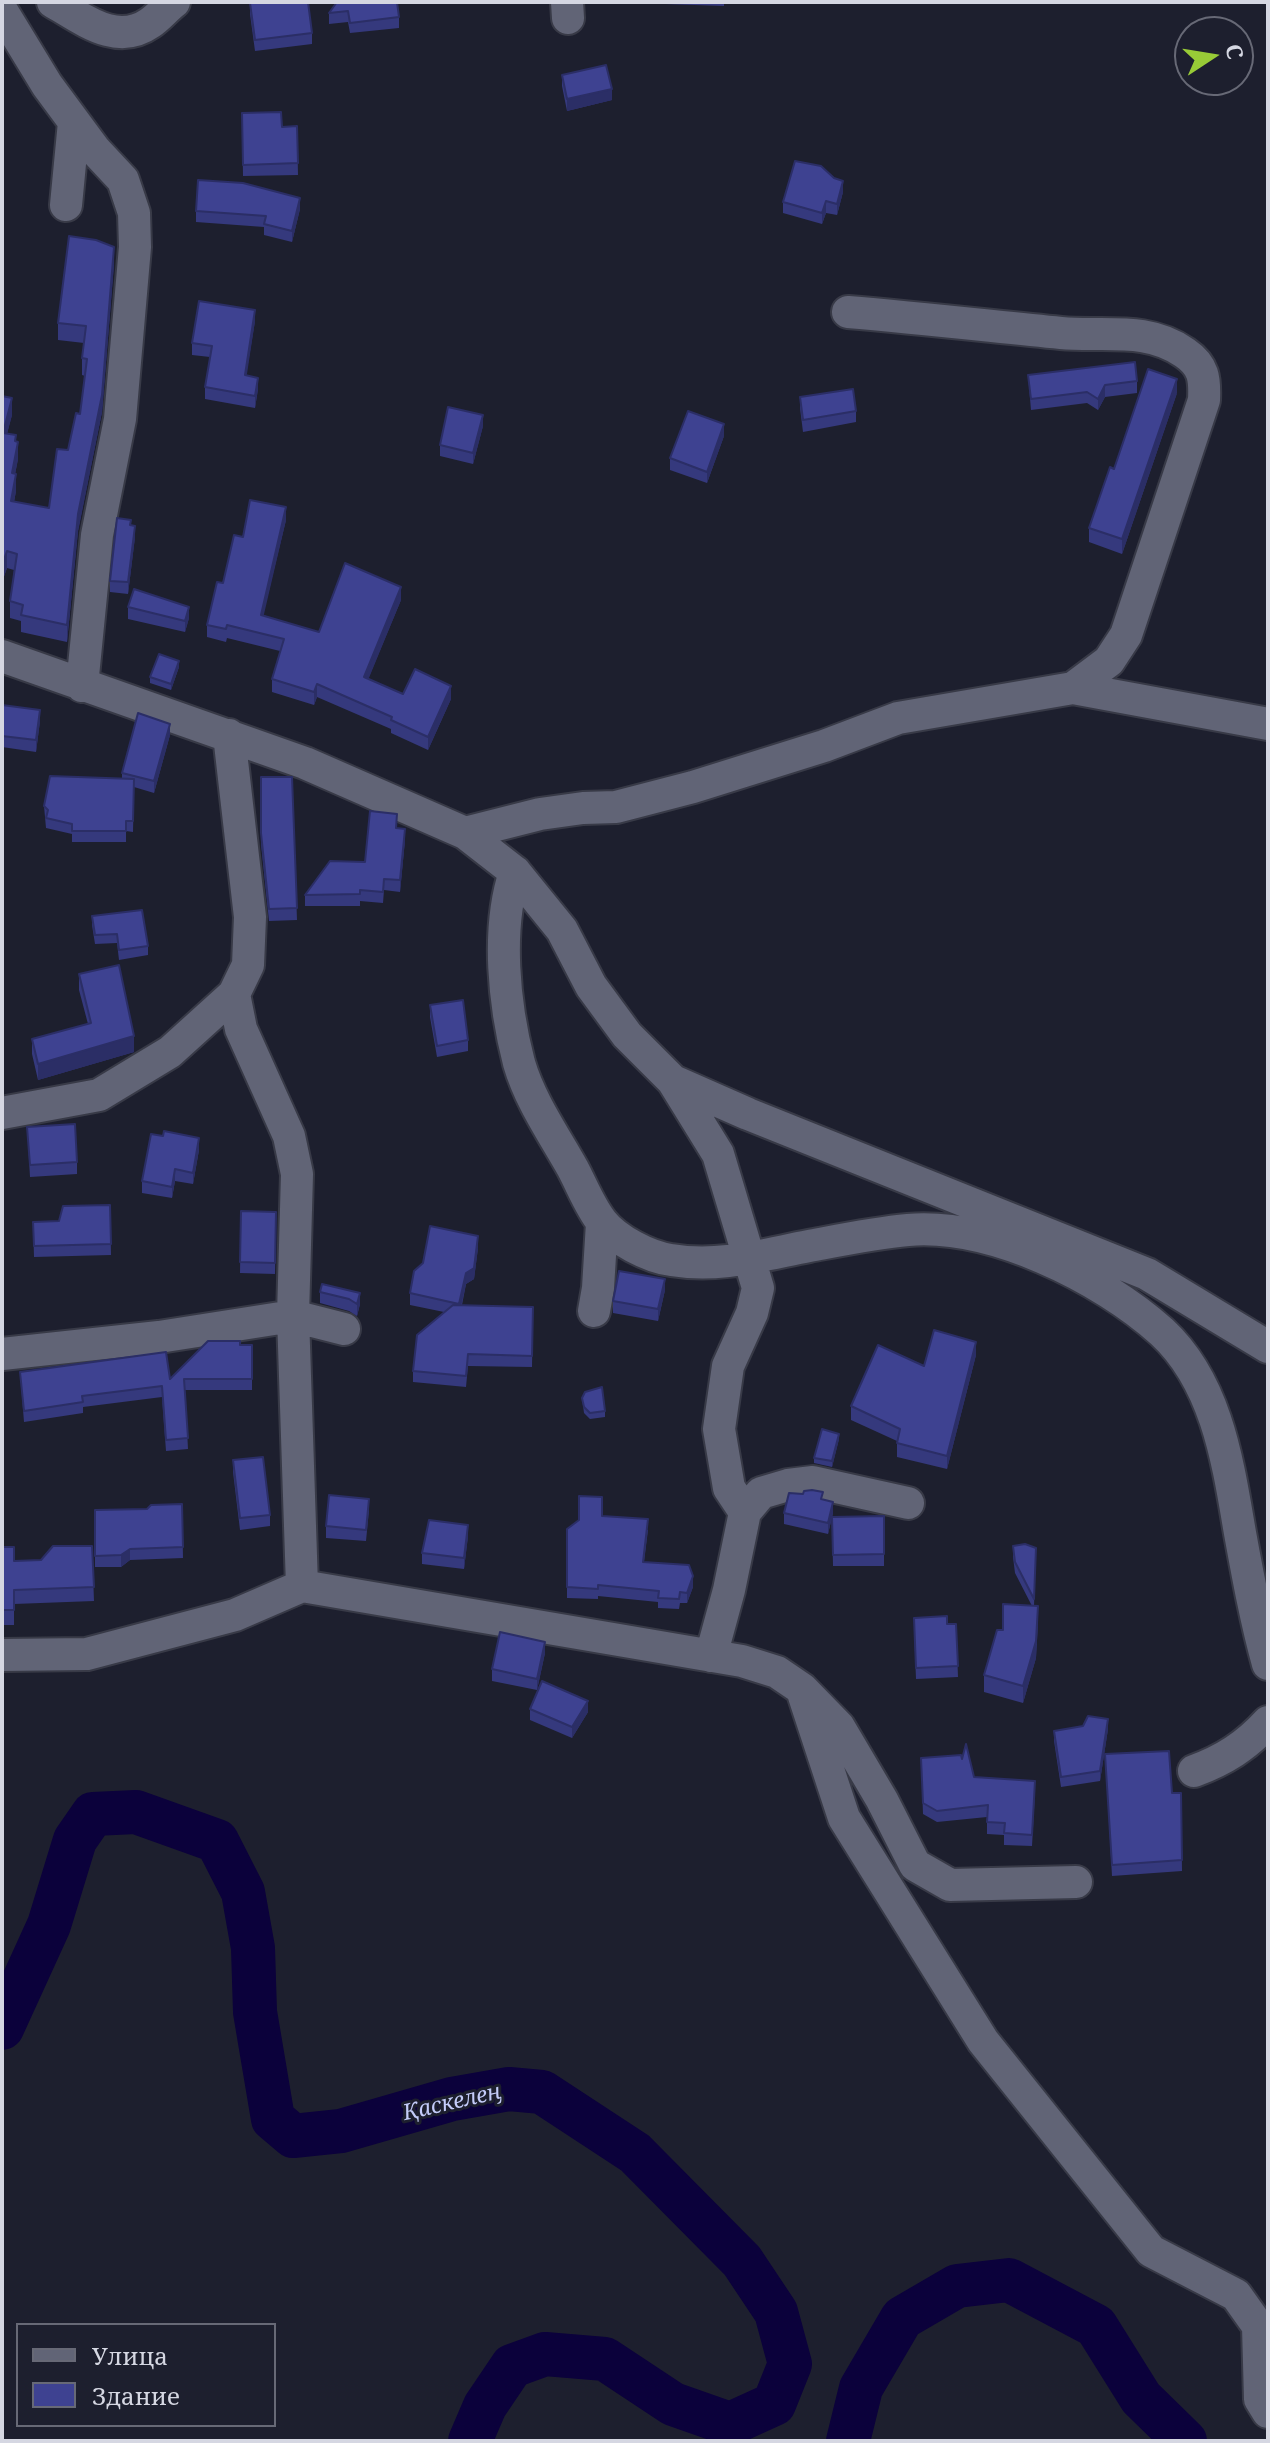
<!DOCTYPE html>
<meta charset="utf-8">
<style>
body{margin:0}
#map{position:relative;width:1270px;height:2443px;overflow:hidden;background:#1d1f2e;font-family:"Noto Serif",serif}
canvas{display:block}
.frame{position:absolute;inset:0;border:4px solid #d5d7e2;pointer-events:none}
.legend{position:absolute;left:16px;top:2323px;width:260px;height:104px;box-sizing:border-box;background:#1d1f2e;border:2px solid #676976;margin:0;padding:10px 14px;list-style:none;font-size:24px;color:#d5d7e2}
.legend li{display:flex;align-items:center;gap:16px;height:40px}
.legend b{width:40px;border:2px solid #676976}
.north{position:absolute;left:1174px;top:16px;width:80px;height:80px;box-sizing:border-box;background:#1d1f2e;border:2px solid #676976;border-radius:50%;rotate:78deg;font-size:22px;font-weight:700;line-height:32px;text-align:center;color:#d5d7e2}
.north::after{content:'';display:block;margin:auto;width:28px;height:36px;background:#98cb37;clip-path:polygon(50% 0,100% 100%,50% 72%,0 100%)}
</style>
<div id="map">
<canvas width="1270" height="2443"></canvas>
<div class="frame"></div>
<ul class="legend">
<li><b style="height:10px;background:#616476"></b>Улица</li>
<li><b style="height:22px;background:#3e4291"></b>Здание</li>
</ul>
<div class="north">С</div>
</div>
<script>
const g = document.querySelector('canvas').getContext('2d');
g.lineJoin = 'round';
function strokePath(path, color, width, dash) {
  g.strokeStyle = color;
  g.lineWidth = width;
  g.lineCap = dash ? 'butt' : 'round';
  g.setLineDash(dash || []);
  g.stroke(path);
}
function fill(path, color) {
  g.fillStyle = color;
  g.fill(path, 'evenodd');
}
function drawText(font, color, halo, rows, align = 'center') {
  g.font = font + ' "Noto Serif",serif';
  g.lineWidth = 6;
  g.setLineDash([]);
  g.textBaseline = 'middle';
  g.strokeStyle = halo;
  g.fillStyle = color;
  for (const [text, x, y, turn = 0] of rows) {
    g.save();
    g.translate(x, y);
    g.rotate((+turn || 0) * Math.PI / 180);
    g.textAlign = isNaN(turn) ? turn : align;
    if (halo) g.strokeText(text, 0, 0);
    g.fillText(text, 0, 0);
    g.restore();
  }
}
const river = new Path2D(`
 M 2,2028 L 49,1925 L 75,1840 L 93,1814 L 136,1812 L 217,1841 L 243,1892 L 253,1948 L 255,2012 L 273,2119 L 293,2136 L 341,2131 L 452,2099 L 509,2089 L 542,2092 L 635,2153 L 742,2261 L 776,2312 L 790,2364 L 774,2404 L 730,2424 L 673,2404 L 605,2359 L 545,2354 L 512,2366 L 485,2406 L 470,2441
 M 848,2441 L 861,2388 L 902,2318 L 957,2286 L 1009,2280 L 1096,2326 L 1141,2398 L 1185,2441`);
const minor = new Path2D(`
 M 53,2 C 82,18 116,47 150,23 C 159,17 166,8 174,2
 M 567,2 L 568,18
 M 2,11 L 47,85 L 95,150 L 123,180 L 134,213 L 135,247 L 120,419 L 97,535 L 82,686
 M 66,205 L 74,122
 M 848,312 C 919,318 990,326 1061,333 C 1104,337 1147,326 1185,353 C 1204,366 1205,379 1204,400 L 1126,635 L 1109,661 L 1073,688
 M 2,656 L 305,763 L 465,833 L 515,872 L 562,930 L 591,986 L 627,1035 L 673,1081 L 718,1154 L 758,1288 L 752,1313 L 728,1366 L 719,1429 L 729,1488 L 745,1512
 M 465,833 L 540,814 L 583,808 L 616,807 L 693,787 L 824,746 L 898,718 L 1073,688 L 1268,724
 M 515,872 C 496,929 504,1005 519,1063 C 530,1101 554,1135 573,1169 C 582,1186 590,1207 602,1222 C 616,1240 649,1257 671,1260 C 719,1268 762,1255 809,1246 C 841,1240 875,1233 908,1230 C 991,1223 1101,1277 1162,1332 C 1217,1383 1228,1463 1240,1533 C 1248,1577 1256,1621 1268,1664
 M 234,994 L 241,1029 L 289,1136 L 297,1174 L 293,1316 L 302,1586
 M 673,1081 L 748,1114 L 1147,1274 L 1268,1347
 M 2,1113 L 99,1095 L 170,1052 L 234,994 L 248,965 L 250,917 L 229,735
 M 594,1311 L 598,1288 L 602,1223
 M 2,1354 L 159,1337 L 293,1316 L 344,1329
 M 2,1655 L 87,1654 L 235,1615 L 302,1586 L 742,1661 L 777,1672 L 802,1689 L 839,1727 L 882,1800 L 915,1865 L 950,1885 L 1076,1882
 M 711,1656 L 729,1590 L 745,1512 L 761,1493 L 788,1485 L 813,1482 L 908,1503
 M 804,1696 L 844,1818 L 983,2041 L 1151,2251 L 1236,2295 L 1258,2326 L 1260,2399 L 1268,2412
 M 1194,1771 C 1224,1760 1246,1746 1268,1722`);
const wall = new Path2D(`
 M 337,2 L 399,17 L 399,28 L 350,33 L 348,22 L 329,24 L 329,13 Z
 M 665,2 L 724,2 L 724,6 L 665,4 Z
 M 250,3 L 312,33 L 312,44 L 255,51 L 250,14 Z
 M 562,75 L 612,100 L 567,111 L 562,86 Z
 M 242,113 L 282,127 L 297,126 L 298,175 L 243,176 Z
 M 843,192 L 837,215 L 826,213 L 822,224 L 783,213 L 783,202 Z
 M 300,209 L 292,242 L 264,235 L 264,227 L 196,222 L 196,211 Z
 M 114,264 L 102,412 L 78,531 L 67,642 L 21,632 L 21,621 L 10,618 L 10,601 L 14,570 L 7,568 L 2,582 L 2,396 L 12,415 L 7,433 L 16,442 L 18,459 L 15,474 L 16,491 L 14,502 L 49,508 L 80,414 L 85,376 L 82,375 L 82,358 L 84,343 L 58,340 L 58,323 Z
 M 255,321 L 246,376 L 258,389 L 255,408 L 205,399 L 205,387 L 210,357 L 192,355 L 192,343 Z
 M 1028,375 L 1137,381 L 1137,393 L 1105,397 L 1098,410 L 1087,403 L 1031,410 Z
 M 1177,393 L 1122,554 L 1089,542 L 1089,528 L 1114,469 Z
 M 800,397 L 856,411 L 856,422 L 803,432 L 800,408 Z
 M 483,426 L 473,464 L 440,456 L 440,445 Z
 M 724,436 L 707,483 L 670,470 L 670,458 Z
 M 286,520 L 263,615 L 319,632 L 401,600 L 368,679 L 403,694 L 451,699 L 428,750 L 391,733 L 391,729 L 317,697 L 314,705 L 272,692 L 272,679 L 280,651 L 227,638 L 226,642 L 207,637 L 207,625 L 223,583 L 243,537 Z
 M 131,525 L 135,537 L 128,594 L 110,592 L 110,581 Z
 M 128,607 L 189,618 L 185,632 L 128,619 Z
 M 179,667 L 171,690 L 150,683 L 150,677 Z
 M 2,705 L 40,721 L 36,752 L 2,747 Z
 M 170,735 L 154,793 L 134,787 L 133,832 L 126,831 L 126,842 L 72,842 L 72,834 L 46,828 L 44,806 L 122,778 L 122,773 Z
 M 261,777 L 292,777 L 297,920 L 269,921 L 261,844 Z
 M 397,828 L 405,840 L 400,892 L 384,890 L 383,903 L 360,901 L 360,906 L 305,906 L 305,895 L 365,862 Z
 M 92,916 L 148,946 L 148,955 L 119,960 L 117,943 L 95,944 L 92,925 Z
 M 79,974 L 134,1052 L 38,1080 L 32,1054 L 32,1039 L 88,1024 L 79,990 Z
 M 430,1005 L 468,1040 L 468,1051 L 437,1057 L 430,1017 Z
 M 27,1127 L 77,1162 L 77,1174 L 30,1177 Z
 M 199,1150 L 193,1184 L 175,1181 L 172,1198 L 142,1193 L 142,1181 Z
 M 110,1205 L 111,1255 L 34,1257 L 33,1222 L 59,1221 Z
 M 241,1211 L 276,1212 L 275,1274 L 240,1273 Z
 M 478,1248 L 474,1279 L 466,1284 L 462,1305 L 533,1307 L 532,1367 L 468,1366 L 466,1387 L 413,1382 L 413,1371 L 444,1312 L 410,1305 L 410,1293 Z
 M 322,1284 L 360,1304 L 357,1316 L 349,1311 L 320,1303 L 320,1292 Z
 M 665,1290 L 658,1321 L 613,1313 L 613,1301 Z
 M 240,1345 L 252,1345 L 252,1390 L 185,1390 L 188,1449 L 166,1451 L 162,1397 L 83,1407 L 83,1413 L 24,1422 L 20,1372 L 170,1379 Z
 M 976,1355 L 947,1469 L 897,1457 L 897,1441 L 851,1420 L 851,1406 L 924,1366 Z
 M 582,1398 L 605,1411 L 605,1417 L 590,1419 L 584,1413 Z
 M 839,1439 L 832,1467 L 814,1463 L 814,1458 Z
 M 233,1460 L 270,1515 L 270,1526 L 240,1530 L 233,1472 Z
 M 823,1499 L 833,1513 L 828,1534 L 784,1524 L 784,1513 Z
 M 182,1504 L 183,1558 L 130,1560 L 121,1567 L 95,1567 L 95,1510 L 147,1509 Z
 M 369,1510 L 366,1541 L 326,1538 L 326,1526 Z
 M 602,1516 L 648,1530 L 644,1562 L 693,1587 L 687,1603 L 680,1603 L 679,1609 L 658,1608 L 658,1602 L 598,1596 L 598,1599 L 567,1598 L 567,1529 Z
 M 884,1516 L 884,1566 L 833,1566 L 832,1517 Z
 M 468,1536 L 464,1569 L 422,1564 L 422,1553 Z
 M 92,1546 L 94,1601 L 14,1604 L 14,1625 L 2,1625 L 2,1547 L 14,1561 L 41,1560 Z
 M 1013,1546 L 1036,1548 L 1034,1606 L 1038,1623 L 1036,1658 L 1023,1703 L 984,1692 L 984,1675 L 1003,1630 L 1032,1606 L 1015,1573 L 1013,1557 Z
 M 947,1624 L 956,1624 L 958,1677 L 916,1679 L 914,1629 Z
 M 545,1653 L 537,1690 L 492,1681 L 492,1669 Z
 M 530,1709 L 588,1712 L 572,1738 L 530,1720 Z
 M 1108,1729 L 1100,1781 L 1061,1787 L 1054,1741 L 1054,1731 Z
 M 1105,1754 L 1172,1793 L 1181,1793 L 1182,1871 L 1112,1876 Z
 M 921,1758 L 974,1777 L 1035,1793 L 1032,1846 L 1004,1845 L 1004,1835 L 987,1834 L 987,1817 L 937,1822 L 923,1814 Z`);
const shadedWall = new Path2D(`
 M 612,89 L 612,100 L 567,111 L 567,99 Z
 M 843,181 L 843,192 L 837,215 L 837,204 Z
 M 300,198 L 300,209 L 292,242 L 292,231 Z
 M 826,201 L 826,213 L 822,224 L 822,213 Z
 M 114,247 L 114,264 L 102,412 L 78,531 L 67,642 L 67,625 L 78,514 Z
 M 255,310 L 255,321 L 245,387 L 245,375 Z
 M 258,378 L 258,389 L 255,408 L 255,396 Z
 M 1177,379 L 1177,393 L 1122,554 L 1122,539 Z
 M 1105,385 L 1105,397 L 1098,410 L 1098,399 Z
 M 12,398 L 12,415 L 3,450 L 3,433 Z
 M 483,415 L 483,426 L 473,464 L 473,453 Z
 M 724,424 L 724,436 L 707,483 L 707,472 Z
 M 18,442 L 18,459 L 12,490 L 12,473 Z
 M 16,474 L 16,491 L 11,518 L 11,501 Z
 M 286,507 L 286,520 L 261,627 L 261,615 Z
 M 135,526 L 135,537 L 128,594 L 128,582 Z
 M 7,551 L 7,568 L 2,582 L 2,565 Z
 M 401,587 L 401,600 L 364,690 L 364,677 Z
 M 189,607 L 189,618 L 185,632 L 185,621 Z
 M 179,661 L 179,667 L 171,690 L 171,684 Z
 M 317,684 L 317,697 L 314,705 L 314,692 Z
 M 451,686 L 451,699 L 428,750 L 428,737 Z
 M 40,710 L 40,721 L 36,752 L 36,740 Z
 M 170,724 L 170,735 L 154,793 L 154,781 Z
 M 405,829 L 405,840 L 400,892 L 400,880 Z
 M 134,1036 L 134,1052 L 38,1080 L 38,1064 Z
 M 199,1138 L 199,1150 L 193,1184 L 193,1173 Z
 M 175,1169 L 175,1181 L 172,1198 L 172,1187 Z
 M 478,1236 L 478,1248 L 474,1279 L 466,1284 L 459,1316 L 459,1304 L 466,1273 Z
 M 665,1279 L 665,1290 L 658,1321 L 658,1309 Z
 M 360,1293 L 360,1304 L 357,1316 L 357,1304 Z
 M 976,1342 L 976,1355 L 947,1469 L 947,1456 Z
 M 839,1434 L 839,1439 L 832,1467 L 832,1461 Z
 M 833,1502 L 833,1513 L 828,1534 L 828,1523 Z
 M 468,1525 L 468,1536 L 464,1569 L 464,1558 Z
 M 130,1549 L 130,1560 L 121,1567 L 121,1555 Z
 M 693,1576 L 693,1587 L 687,1603 L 687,1593 Z
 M 1038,1606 L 1036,1658 L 1023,1703 L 1023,1686 Z
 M 545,1642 L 545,1653 L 537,1690 L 537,1679 Z
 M 588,1701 L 588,1712 L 572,1738 L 572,1727 Z
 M 1108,1719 L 1108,1729 L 1100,1781 L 1100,1771 Z`);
const building = new Path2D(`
 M 256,2 L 308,2 L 312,33 L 255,40 L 250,3 Z
 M 337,2 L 397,2 L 399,17 L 350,23 L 348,11 L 329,13 Z
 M 606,65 L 612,89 L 567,99 L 562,75 Z
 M 281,112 L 282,127 L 297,126 L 298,163 L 243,165 L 242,113 Z
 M 795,161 L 821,166 L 834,178 L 843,181 L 837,204 L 826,201 L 822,213 L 783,202 Z
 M 198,180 L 243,183 L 300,198 L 292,231 L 264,224 L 266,216 L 196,211 Z
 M 69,236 L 96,240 L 114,247 L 102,395 L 78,514 L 67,625 L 21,615 L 23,605 L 10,601 L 17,554 L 7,551 L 2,565 L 2,396 L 12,398 L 3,433 L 16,435 L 15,441 L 18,442 L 12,473 L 16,474 L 11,501 L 49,508 L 57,449 L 68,450 L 76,413 L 80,414 L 87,359 L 82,358 L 86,326 L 58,323 Z
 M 199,301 L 255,310 L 245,375 L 258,378 L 255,396 L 205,387 L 212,346 L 192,343 Z
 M 1135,362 L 1137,381 L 1105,385 L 1098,399 L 1087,392 L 1031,399 L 1028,375 Z
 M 1148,369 L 1177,379 L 1122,539 L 1089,528 L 1110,467 L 1114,469 Z
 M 853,389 L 856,411 L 803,420 L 800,397 Z
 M 448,407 L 483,415 L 473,453 L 440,445 Z
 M 688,411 L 724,424 L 707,472 L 670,458 Z
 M 250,500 L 286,507 L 261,615 L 319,632 L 345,563 L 401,587 L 364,677 L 403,694 L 415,669 L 451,686 L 428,737 L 391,720 L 392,717 L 317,684 L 314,692 L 272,679 L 284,639 L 227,625 L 226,629 L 207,625 L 217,582 L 223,583 L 234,535 L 243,537 Z
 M 117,518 L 131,520 L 130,525 L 135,526 L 128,582 L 110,581 Z
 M 134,589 L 189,607 L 185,621 L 128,607 Z
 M 159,654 L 179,661 L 171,684 L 150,677 Z
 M 2,705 L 40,710 L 36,740 L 2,736 Z
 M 138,713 L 170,724 L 154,781 L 122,773 Z
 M 50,776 L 134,779 L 133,821 L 126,821 L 126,831 L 72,831 L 72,824 L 46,818 L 48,810 L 44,806 Z
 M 261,777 L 292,777 L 297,908 L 269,909 L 261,833 Z
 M 370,811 L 397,814 L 396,828 L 405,829 L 400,880 L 384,879 L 383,892 L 360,890 L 360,894 L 305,895 L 330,861 L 365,862 Z
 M 142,910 L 148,946 L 119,950 L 117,934 L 95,935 L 92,916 Z
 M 119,965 L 134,1036 L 38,1064 L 32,1039 L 91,1023 L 79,974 Z
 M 463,1000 L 468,1040 L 437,1046 L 430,1005 Z
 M 75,1124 L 77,1162 L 30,1165 L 27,1127 Z
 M 164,1131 L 199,1138 L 193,1173 L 175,1169 L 172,1187 L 142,1181 L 151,1134 L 163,1136 Z
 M 110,1205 L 111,1244 L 34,1246 L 33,1222 L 59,1221 L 63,1206 Z
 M 241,1211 L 276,1212 L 275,1263 L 240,1262 Z
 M 430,1226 L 478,1236 L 474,1268 L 466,1273 L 459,1304 L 410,1293 L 414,1271 L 423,1263 Z
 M 619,1271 L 665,1279 L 658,1309 L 613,1301 Z
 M 322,1284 L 360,1293 L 357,1304 L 349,1299 L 320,1292 Z
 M 453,1305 L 533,1307 L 532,1356 L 468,1354 L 466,1376 L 413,1371 L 417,1335 Z
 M 934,1330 L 976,1342 L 947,1456 L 897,1443 L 900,1429 L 851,1406 L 878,1345 L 924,1366 Z
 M 208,1341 L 240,1341 L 240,1345 L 252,1345 L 252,1379 L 184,1379 L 188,1438 L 166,1440 L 162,1386 L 82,1396 L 83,1402 L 24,1411 L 20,1372 L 166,1352 L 170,1379 Z
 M 602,1387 L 605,1411 L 590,1413 L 584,1407 L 582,1398 L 585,1392 Z
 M 822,1429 L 839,1434 L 832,1461 L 814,1458 Z
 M 263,1457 L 270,1515 L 240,1518 L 233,1460 Z
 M 812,1490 L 823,1492 L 821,1499 L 833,1502 L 828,1523 L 784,1513 L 789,1493 L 803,1494 L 804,1491 Z
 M 329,1495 L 369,1499 L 366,1530 L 326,1526 Z
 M 579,1496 L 602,1497 L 602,1516 L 648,1519 L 643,1562 L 689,1565 L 693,1576 L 687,1593 L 680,1592 L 679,1599 L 658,1598 L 659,1591 L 598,1585 L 598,1589 L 567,1587 L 567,1529 L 579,1520 Z
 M 182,1504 L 183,1547 L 130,1549 L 121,1555 L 95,1556 L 95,1510 L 147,1509 L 151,1505 Z
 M 884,1516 L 884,1554 L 833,1555 L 832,1517 Z
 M 429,1520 L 468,1525 L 464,1558 L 422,1553 Z
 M 1025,1544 L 1036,1548 L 1034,1599 L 1015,1562 L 1013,1546 Z
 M 53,1546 L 92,1546 L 94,1587 L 14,1590 L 14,1610 L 2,1610 L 2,1547 L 14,1547 L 14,1561 L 41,1560 Z
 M 1003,1604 L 1038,1606 L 1036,1641 L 1023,1686 L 984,1675 L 997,1630 L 1003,1630 Z
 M 947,1616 L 947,1624 L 956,1624 L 958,1666 L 916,1668 L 914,1618 Z
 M 500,1632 L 545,1642 L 537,1679 L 492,1669 Z
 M 542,1681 L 588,1701 L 572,1727 L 530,1709 Z
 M 1088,1716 L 1108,1719 L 1100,1771 L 1061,1777 L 1054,1731 L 1083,1726 Z
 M 966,1744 L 974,1777 L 1035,1781 L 1032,1835 L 1004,1833 L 1005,1823 L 987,1822 L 988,1805 L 937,1811 L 923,1803 L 921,1758 L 961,1755 L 962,1759 Z
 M 1169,1751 L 1172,1793 L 1181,1793 L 1182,1860 L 1112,1865 L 1105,1754 Z`);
const waterNames = [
 ["Қаскелең",452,2103,-13]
];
strokePath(river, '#0b013b', 44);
strokePath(minor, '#383a47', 36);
strokePath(minor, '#616476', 32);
fill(wall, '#35397d');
fill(shadedWall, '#2b2e66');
fill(building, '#3e4291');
strokePath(building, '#2b2e66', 2);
drawText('italic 22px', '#c4ccf9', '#1d1f2e', waterNames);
</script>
